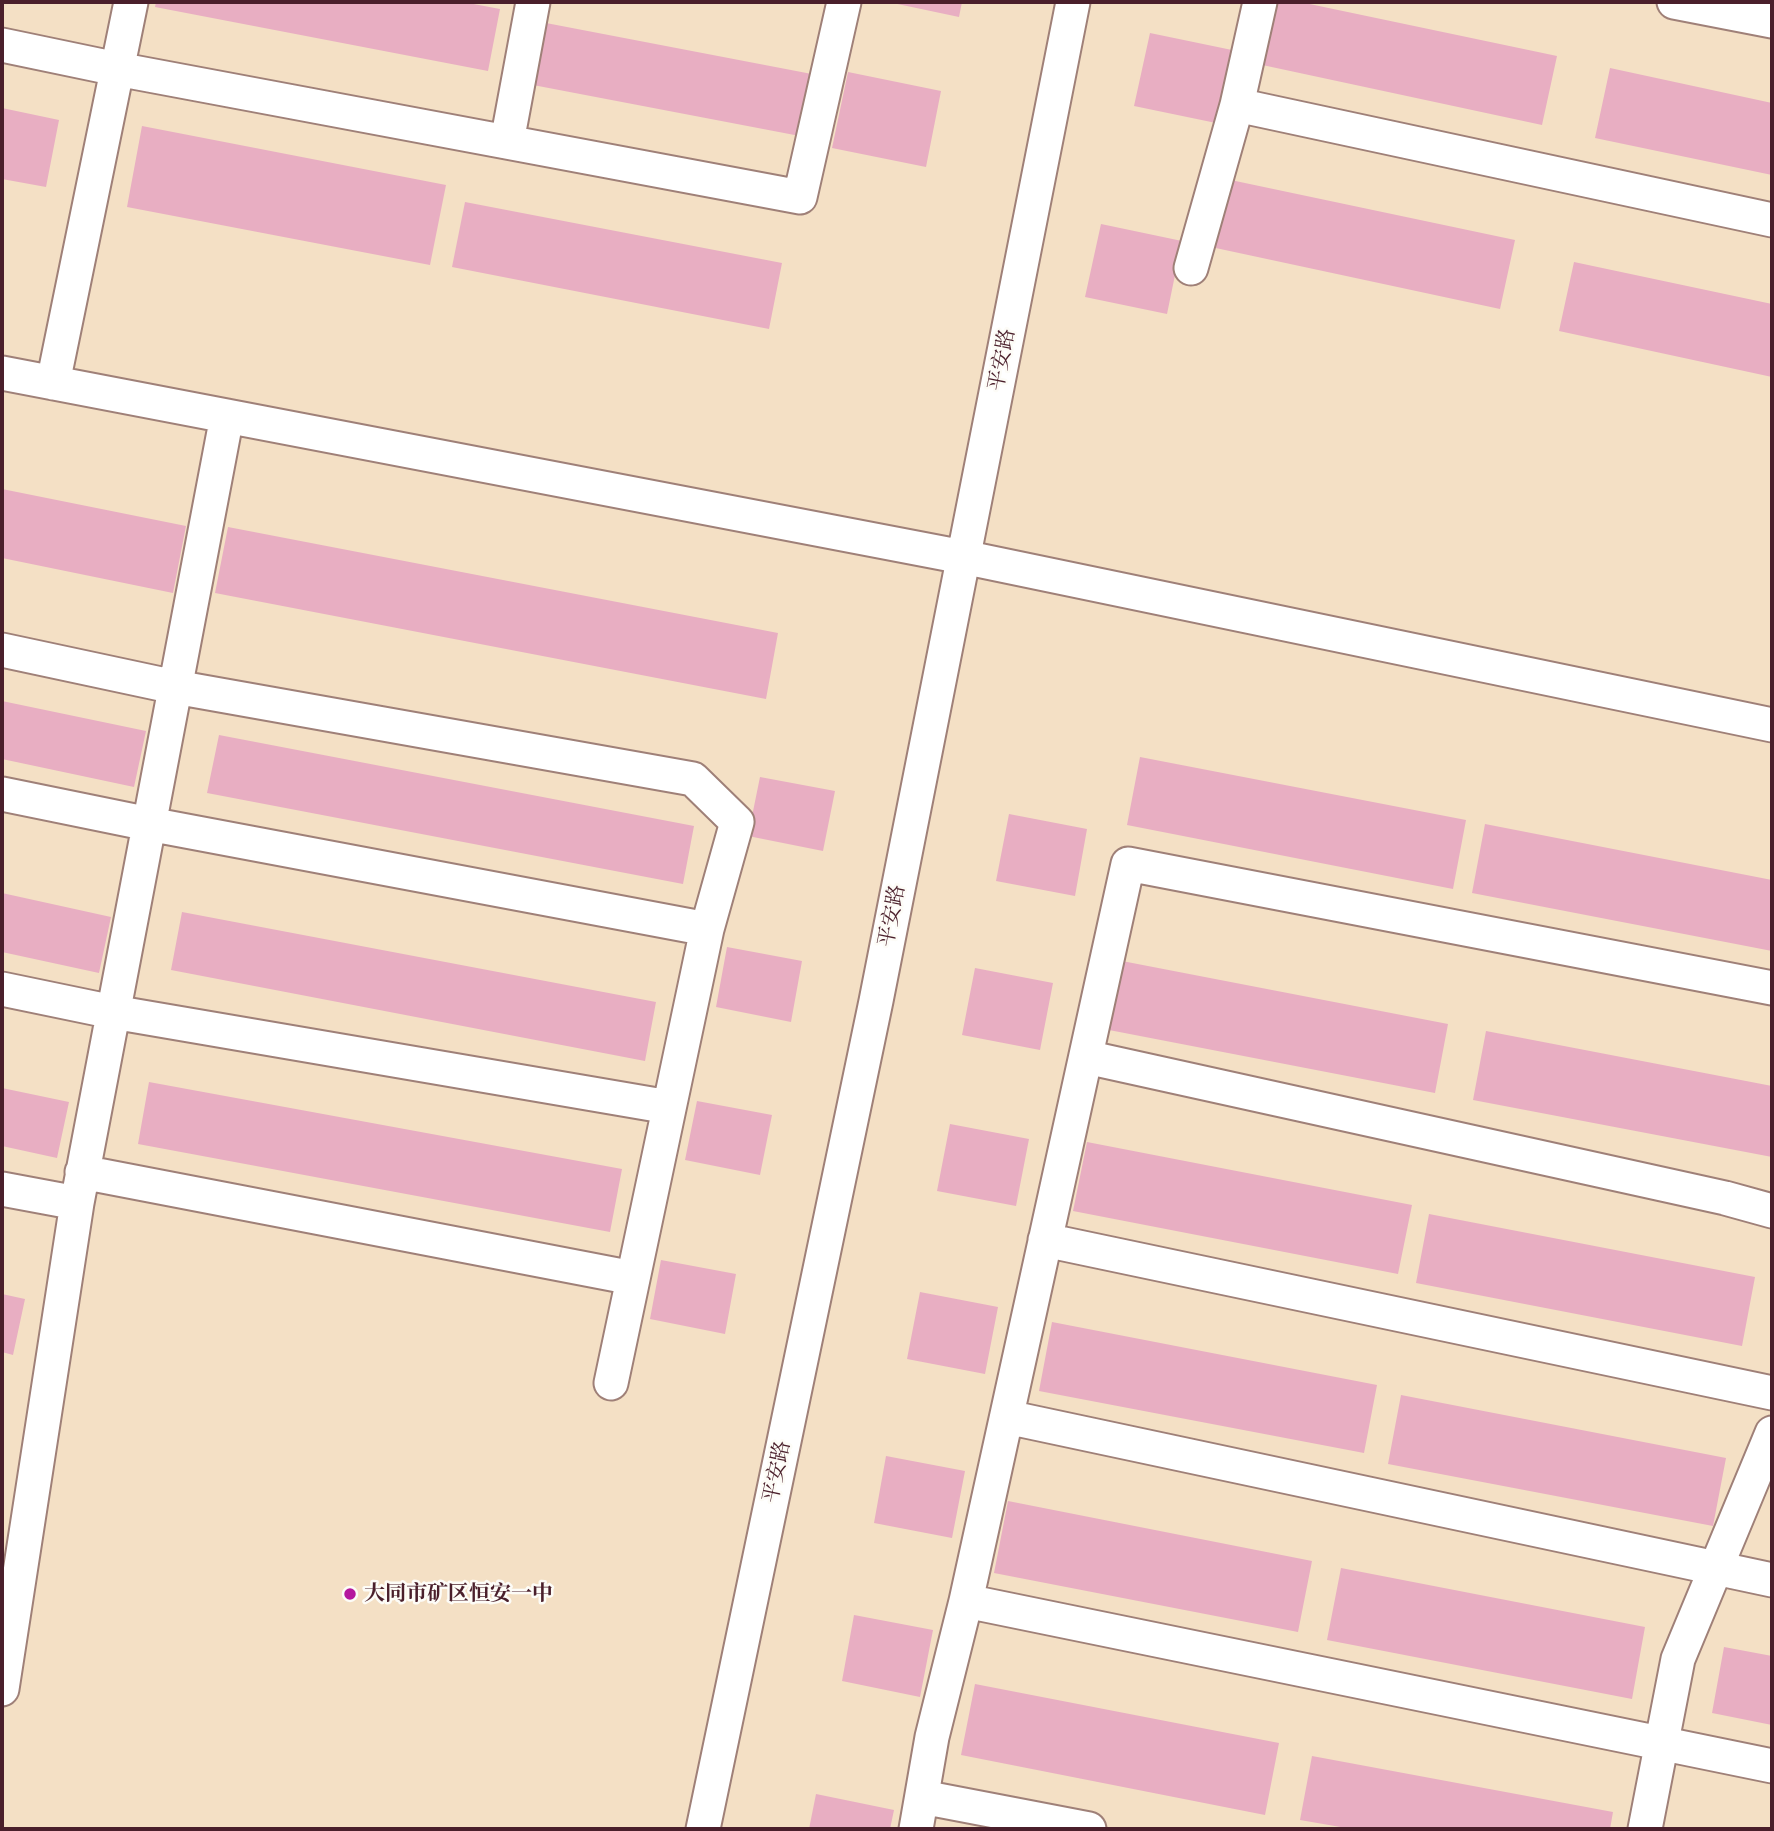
<!DOCTYPE html>
<meta charset="utf-8">
<style>
body{margin:0}
#map{position:relative;width:1774px;height:1831px;overflow:hidden;background:#f4e0c5;font-family:"Libre Caslon Text",serif}
canvas{display:block}
.frame{position:absolute;inset:0;border:4px solid #4a1f2b;pointer-events:none}
</style>
<div id="map">
<canvas width="1774" height="1831"></canvas>
<div class="frame"></div>
</div>
<script>
const g = document.querySelector('canvas').getContext('2d');
g.lineJoin = 'round';
function fill(path, color) {
  g.fillStyle = color;
  g.fill(path, 'evenodd');
}
function strokePath(path, color, width, dash) {
  g.strokeStyle = color;
  g.lineWidth = width;
  g.lineCap = dash ? 'butt' : 'round';
  g.setLineDash(dash || []);
  g.stroke(path);
}
function drawText(font, color, halo, rows, align = 'center') {
  g.font = font + ' "Libre Caslon Text","Noto Serif SC",serif';
  g.lineWidth = 5;
  g.setLineDash([]);
  g.textBaseline = 'middle';
  g.strokeStyle = halo;
  g.fillStyle = color;
  for (const [text, x, y, turn = 0] of rows) {
    g.save();
    g.translate(x, y);
    g.rotate((+turn || 0) * Math.PI / 180);
    g.textAlign = isNaN(turn) ? turn : align;
    if (halo) g.strokeText(text, 0, 0);
    g.fillText(text, 0, 0);
    g.restore();
  }
}
const building = new Path2D(`
 M 156,2 L 463,2 L 500,9 L 488,71 L 155,7 Z
 M 888,2 L 962,2 L 959,17 Z
 M 1266,2 L 1300,2 L 1557,56 L 1542,125 L 1253,63 Z
 M 546,23 L 817,75 L 805,137 L 533,85 Z
 M 1150,33 L 1232,50 L 1216,123 L 1134,106 Z
 M 1610,68 L 1772,103 L 1772,175 L 1595,138 Z
 M 848,72 L 941,91 L 926,167 L 832,148 Z
 M 2,108 L 59,120 L 46,187 L 2,179 Z
 M 142,126 L 446,185 L 430,265 L 127,207 Z
 M 1226,179 L 1515,240 L 1500,309 L 1211,247 Z
 M 465,202 L 782,263 L 769,329 L 452,267 Z
 M 1101,224 L 1182,241 L 1167,314 L 1085,297 Z
 M 1574,262 L 1772,304 L 1772,377 L 1559,331 Z
 M 2,489 L 186,526 L 173,593 L 2,558 Z
 M 228,527 L 778,633 L 766,699 L 215,593 Z
 M 2,701 L 146,731 L 134,787 L 2,759 Z
 M 219,735 L 694,826 L 683,884 L 207,793 Z
 M 1140,757 L 1466,820 L 1453,889 L 1127,825 Z
 M 760,777 L 835,791 L 823,851 L 748,836 Z
 M 1009,814 L 1087,829 L 1075,896 L 996,881 Z
 M 1485,824 L 1772,880 L 1772,951 L 1472,893 Z
 M 2,893 L 111,917 L 99,973 L 2,952 Z
 M 182,912 L 656,1002 L 645,1061 L 171,970 Z
 M 727,947 L 802,961 L 791,1022 L 716,1007 Z
 M 1122,961 L 1448,1024 L 1435,1093 L 1109,1030 Z
 M 975,968 L 1053,983 L 1040,1050 L 962,1035 Z
 M 1486,1031 L 1772,1086 L 1772,1157 L 1473,1100 Z
 M 149,1082 L 622,1169 L 610,1232 L 138,1144 Z
 M 2,1088 L 69,1102 L 57,1158 L 2,1146 Z
 M 697,1101 L 772,1115 L 760,1175 L 685,1160 Z
 M 950,1124 L 1029,1139 L 1016,1206 L 937,1191 Z
 M 1087,1142 L 1412,1205 L 1398,1274 L 1073,1211 Z
 M 1429,1214 L 1755,1277 L 1742,1346 L 1416,1283 Z
 M 661,1260 L 736,1274 L 725,1334 L 650,1319 Z
 M 920,1292 L 998,1307 L 985,1374 L 907,1359 Z
 M 2,1294 L 25,1299 L 13,1355 L 2,1352 Z
 M 1052,1322 L 1377,1385 L 1364,1453 L 1039,1391 Z
 M 1401,1395 L 1726,1458 L 1713,1526 L 1388,1464 Z
 M 886,1456 L 965,1471 L 952,1538 L 874,1523 Z
 M 1008,1501 L 1312,1561 L 1298,1632 L 994,1573 Z
 M 1341,1568 L 1645,1627 L 1632,1699 L 1327,1640 Z
 M 854,1615 L 933,1630 L 920,1697 L 842,1681 Z
 M 1724,1647 L 1772,1656 L 1772,1725 L 1712,1713 Z
 M 975,1684 L 1279,1743 L 1265,1815 L 961,1755 Z
 M 1312,1756 L 1613,1812 L 1610,1829 L 1352,1829 L 1300,1820 Z
 M 816,1794 L 894,1810 L 890,1829 L 809,1829 Z`);
const minor = new Path2D(`
 M 1674,2 L 1772,21
 M 2,45 L 117,69 L 800,197 L 844,2
 M 1237,105 L 1772,220
 M 507,142 L 533,2
 M 1191,268 L 1237,105 L 1260,2
 M 2,373 L 963,557 L 1772,725
 M 53,383 L 131,2
 M 2,650 L 175,687 L 693,779 L 737,822 L 707,929 L 611,1383
 M 2,794 L 149,824 L 707,929
 M 2,989 L 113,1012 L 669,1107
 M 1086,1057 L 1725,1198 L 1772,1211
 M 82,1172 L 633,1278
 M 2,1189 L 77,1203
 M 1045,1240 L 1772,1393
 M 1007,1417 L 1772,1580
 M 966,1601 L 1772,1766
 M 2,1689 L 77,1203 L 227,416
 M 922,1797 L 1089,1829
 M 703,1829 L 876,1001 L 1073,2
 M 916,1829 L 932,1737 L 966,1601 L 1128,864 L 1772,988
 M 1645,1829 L 1678,1659 L 1772,1433`);
const markers = [
 [350,1594,7,"#b5179e"]
];
const streetNames = [
 ["平安路",1002,360,-79],
 ["平安路",892,916,-79],
 ["平安路",777,1472,-78]
];
const poiNames = [
 ["大同市矿区恒安一中",364,1594]
];
fill(building, '#e8aec2');
strokePath(minor, '#9f8078', 37);
strokePath(minor, '#fff', 33);
for (const [x, y, r, color] of markers) {
  const dot = new Path2D();
  dot.arc(x, y, r, 0, 2 * Math.PI);
  g.fillStyle = color;
  g.fill(dot);
  strokePath(dot, '#fdfcf7', 2.5);
}
drawText('21px', '#4a1f2b', '#fdfcf7', streetNames);
drawText('bold 21px', '#4a1f2b', '#fdfcf7', poiNames, 'left');
</script>
